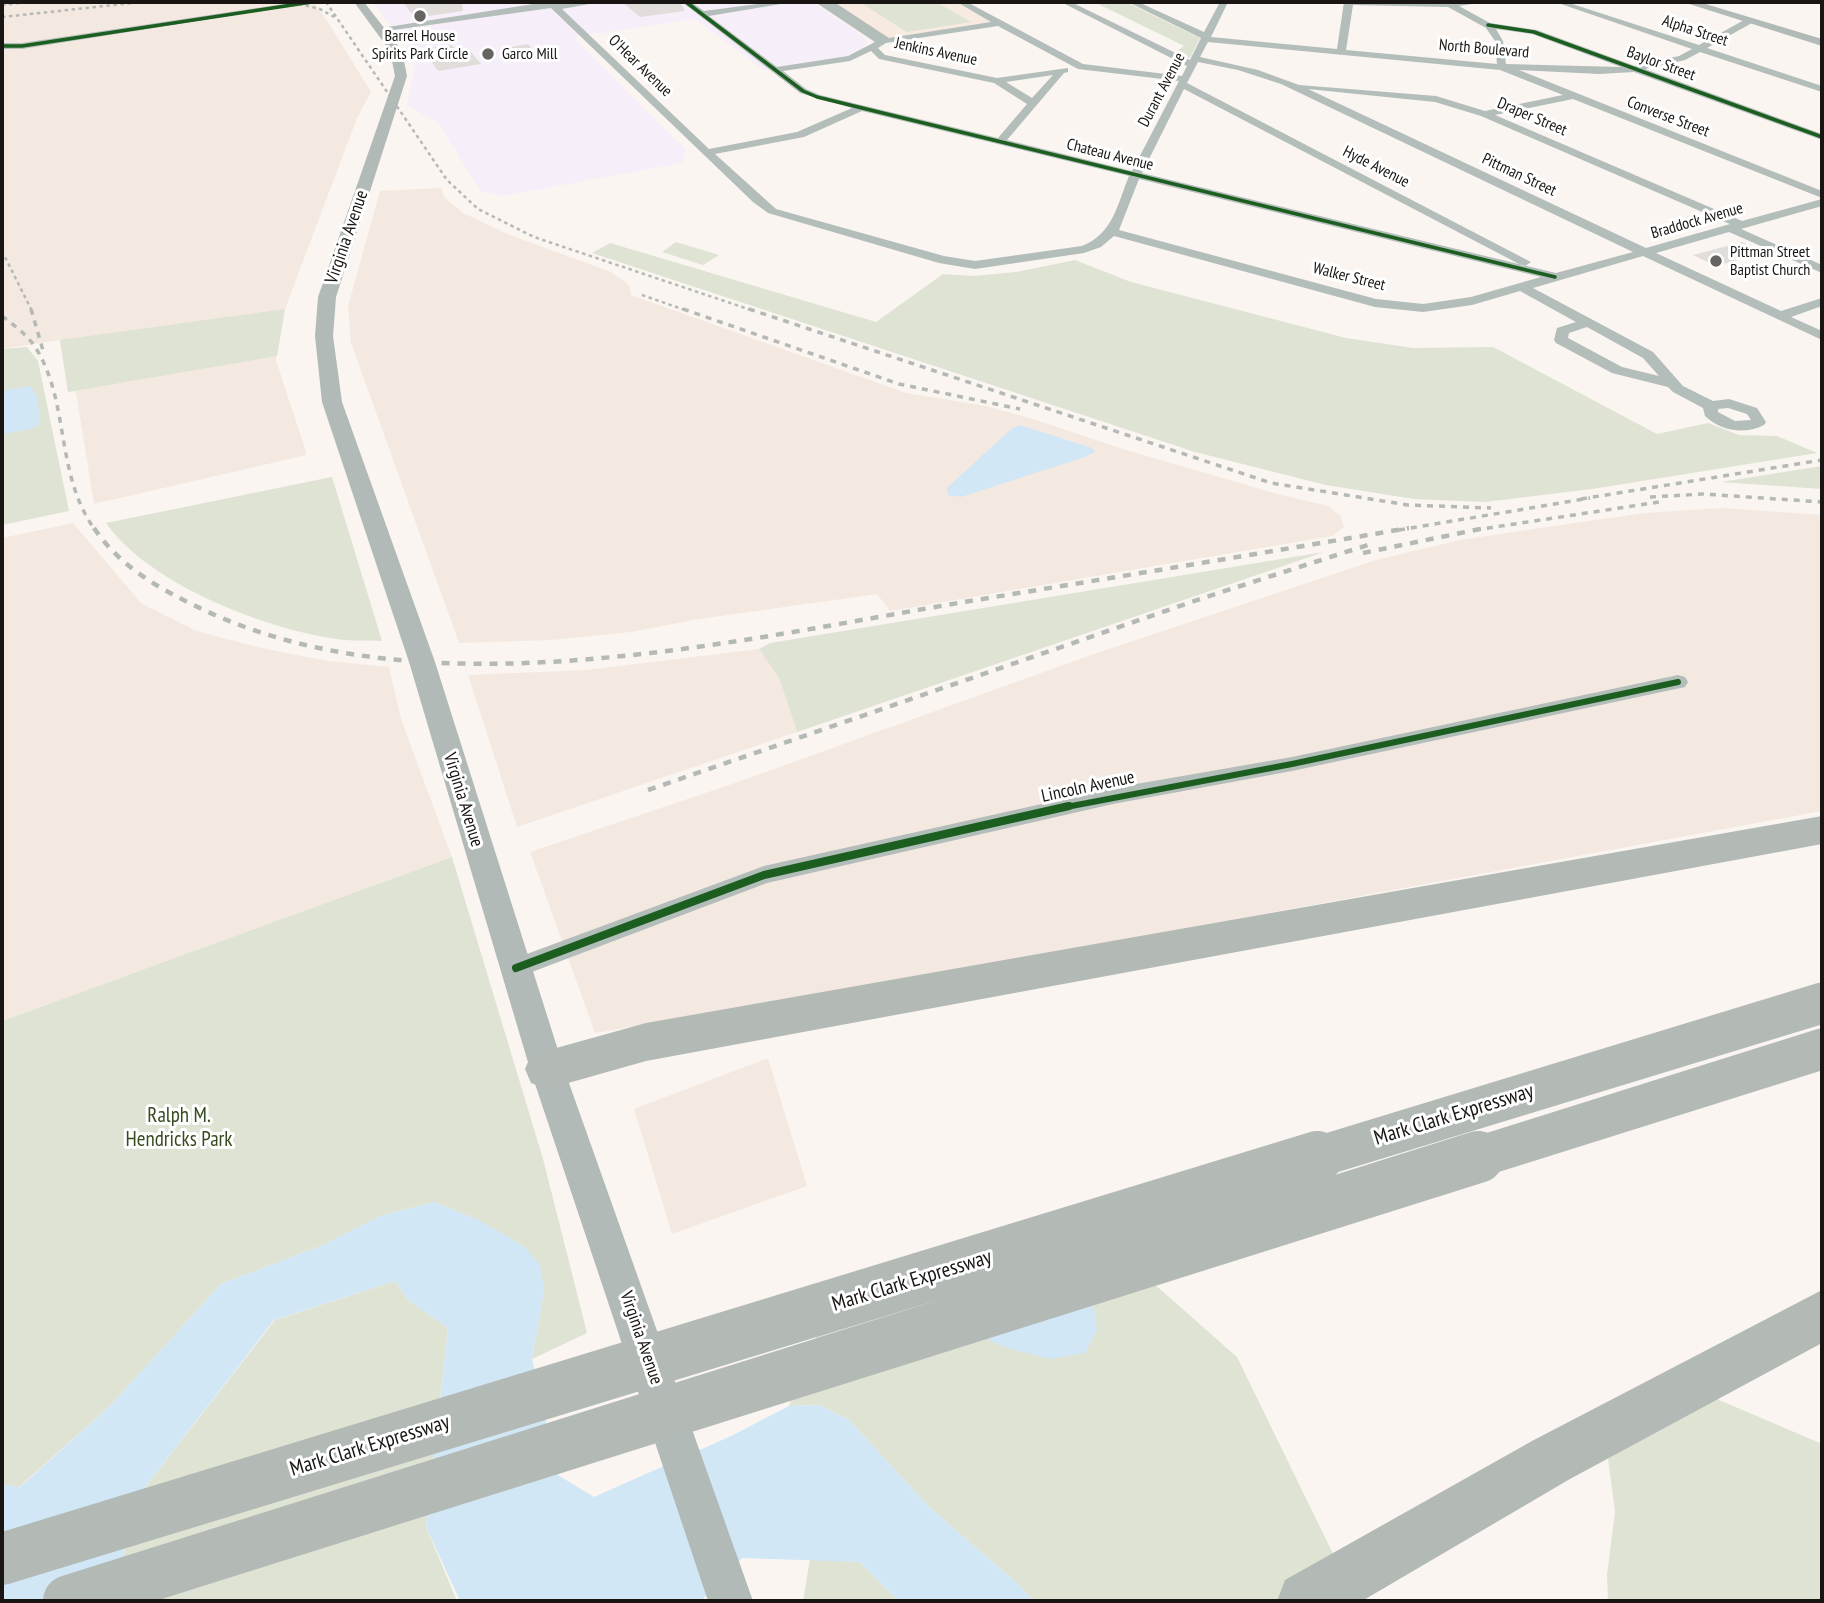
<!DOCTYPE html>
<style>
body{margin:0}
#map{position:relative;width:1824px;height:1603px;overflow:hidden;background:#faf5f1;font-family:"PT Sans Narrow",sans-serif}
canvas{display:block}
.frame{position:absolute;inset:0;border:4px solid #181512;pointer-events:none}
</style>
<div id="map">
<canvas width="1824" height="1603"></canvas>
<div class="frame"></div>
</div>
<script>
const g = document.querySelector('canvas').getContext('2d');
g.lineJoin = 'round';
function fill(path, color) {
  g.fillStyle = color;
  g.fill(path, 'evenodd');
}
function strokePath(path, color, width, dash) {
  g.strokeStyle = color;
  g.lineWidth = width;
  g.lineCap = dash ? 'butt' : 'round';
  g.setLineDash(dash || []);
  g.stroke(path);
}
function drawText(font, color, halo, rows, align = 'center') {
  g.font = font + ' "PT Sans Narrow",sans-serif';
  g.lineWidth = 6;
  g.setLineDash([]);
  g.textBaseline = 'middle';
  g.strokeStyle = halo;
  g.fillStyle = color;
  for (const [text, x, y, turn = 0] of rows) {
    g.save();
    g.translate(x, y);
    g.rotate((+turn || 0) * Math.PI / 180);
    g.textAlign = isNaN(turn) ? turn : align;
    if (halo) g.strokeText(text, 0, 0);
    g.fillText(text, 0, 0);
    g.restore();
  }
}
const commercial = new Path2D(`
 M 373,2 L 813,2 L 866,38 L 867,43 L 859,51 L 844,57 L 764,70 L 695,19 L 573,37 L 686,150 L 682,163 L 502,196 L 481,191 L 437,122 L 407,106 L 415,66 L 410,51 Z`);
const built = new Path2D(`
 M 2,2 L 314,2 L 331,27 L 371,92 L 357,118 L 285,309 L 276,360 L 307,455 L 94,504 L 76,393 L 74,390 L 68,392 L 60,340 L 2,349 Z
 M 441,188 L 445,198 L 463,213 L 510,235 L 611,272 L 629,285 L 631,295 L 906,393 L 986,406 L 1030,418 L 1123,449 L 1274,493 L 1328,506 L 1341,516 L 1344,527 L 1332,536 L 890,611 L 877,594 L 693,620 L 631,632 L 552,640 L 459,643 L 351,343 L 348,306 L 380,191 Z
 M 1723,508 L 1822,515 L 1822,811 L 840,992 L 595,1033 L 530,852 L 735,783 L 1091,655 L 1376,560 L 1460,540 L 1554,526 L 1645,513 Z
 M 73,523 L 141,603 L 197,631 L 261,648 L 328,661 L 389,667 L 401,719 L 452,857 L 2,1021 L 2,538 Z
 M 759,649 L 779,678 L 797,732 L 517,827 L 468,675 L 586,670 Z
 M 768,1058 L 807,1186 L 672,1234 L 634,1109 Z`);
const education = new Path2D(`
 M 829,2 L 961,2 L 999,23 L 884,41 L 885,38 Z`);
const green = new Path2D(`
 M 936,2 L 971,22 L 907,32 L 861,3 Z
 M 1094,2 L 1126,2 L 1200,38 L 1190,58 L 1174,53 L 1184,46 Z
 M 676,242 L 719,255 L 703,265 L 662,252 Z
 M 610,243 L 876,322 L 943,274 L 974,276 L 1016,272 L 1075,260 L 1131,282 L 1346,338 L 1413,348 L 1493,347 L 1657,434 L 1708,423 L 1739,435 L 1777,436 L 1817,453 L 1592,489 L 1485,502 L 1414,499 L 1326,485 L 1195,452 L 592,253 Z
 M 285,309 L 277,356 L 68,392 L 60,340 Z
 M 27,347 L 38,361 L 69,511 L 2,525 L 2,349 Z
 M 1822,466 L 1822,489 L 1721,482 Z
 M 332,477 L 382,641 C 370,640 357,641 345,640 C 271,632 149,585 106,523 Z
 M 1324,552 L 797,732 L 779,678 L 759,649 L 770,643 Z
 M 452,857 L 543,1159 L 587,1333 L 532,1359 L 544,1291 L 524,1247 L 476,1219 L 434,1202 L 380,1216 L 323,1245 L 221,1284 L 109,1407 L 19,1487 L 2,1485 L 2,1021 Z
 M 1136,1268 L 1237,1357 L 1356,1601 L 1033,1601 L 1019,1585 L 930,1508 L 849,1420 L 820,1405 L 789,1406 L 821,1325 Z
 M 395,1281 L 408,1300 L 448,1328 L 426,1527 L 457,1601 L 109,1601 L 143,1490 L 275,1320 Z
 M 1698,1391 L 1822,1444 L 1822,1601 L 1608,1601 L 1607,1575 L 1615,1512 L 1605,1435 Z
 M 810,1559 L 860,1562 L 898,1601 L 803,1601 Z`);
const water = new Path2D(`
 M 31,386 L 38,400 L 40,424 L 31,429 L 2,434 L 2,391 Z
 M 1020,425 L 1092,448 L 1095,452 L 1085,457 L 961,497 L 948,495 L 947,488 L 1011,429 Z
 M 434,1202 L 476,1219 L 502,1233 L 524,1247 L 540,1264 L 544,1291 L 532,1359 L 558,1475 L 594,1497 L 731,1436 L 789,1406 L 820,1405 L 849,1420 L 930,1508 L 1019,1585 L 1033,1601 L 898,1601 L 860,1562 L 742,1558 L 701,1601 L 460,1601 L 426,1527 L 448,1328 L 408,1300 L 395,1281 L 274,1320 L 143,1490 L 109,1601 L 2,1601 L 2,1485 L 20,1487 L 109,1407 L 221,1284 L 323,1245 L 380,1216 Z
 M 1093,1299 L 1097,1330 L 1085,1353 L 1050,1359 L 1004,1347 L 958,1326 Z`);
const building = new Path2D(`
 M 403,2 L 462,2 L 463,11 L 415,18 Z
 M 622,2 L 680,2 L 685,11 L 640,17 Z
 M 528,44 L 540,57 L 522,60 L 510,47 Z
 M 452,45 L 458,53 L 470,51 L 481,64 L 438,71 L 423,49 Z
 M 1742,242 L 1765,252 L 1716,266 L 1693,255 Z`);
const minor = new Path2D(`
 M 297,2 L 316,2 L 22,49 L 2,49 L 2,43 L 22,43 Z
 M 546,2 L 558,4 L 600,2 L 562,9 L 709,149 L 797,132 L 852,108 L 800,93 L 682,2 L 691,2 L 704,11 L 773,2 L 793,2 L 709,16 L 777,67 L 848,56 L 875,42 L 815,2 L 834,2 L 889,38 L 991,22 L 957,2 L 967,2 L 1083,64 L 1182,76 L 1187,66 L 1061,2 L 1071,2 L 1190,60 L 1201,38 L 1128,2 L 1138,2 L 1204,32 L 1220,2 L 1228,2 L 1211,37 L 1337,49 L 1344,2 L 1484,2 L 1459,6 L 1490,23 L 1537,30 L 1635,66 L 1679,56 L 1692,49 L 1555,2 L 1566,2 L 1699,45 L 1746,19 L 1752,19 L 1752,23 L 1707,48 L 1822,86 L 1822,92 L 1700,52 L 1685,60 L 1645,69 L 1822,134 L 1822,140 L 1634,72 L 1599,74 L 1519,70 L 1822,191 L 1822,198 L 1573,99 L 1495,115 L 1742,221 L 1822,199 L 1822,206 L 1741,229 L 1822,265 L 1822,273 L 1729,232 L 1656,253 L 1781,311 L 1822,298 L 1822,306 L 1791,317 L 1822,331 L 1822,340 L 1643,256 L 1533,288 L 1653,352 L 1683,386 L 1713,401 L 1729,399 L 1757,408 L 1766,422 L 1764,425 C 1744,435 1721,431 1705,416 L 1703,408 L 1673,392 L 1668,387 L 1612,373 L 1556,343 L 1554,340 L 1557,328 L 1576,322 L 1520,291 L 1472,305 L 1423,312 L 1375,307 L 1114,236 L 1101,247 L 1084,253 L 975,269 L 939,263 L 768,213 L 753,202 L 551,8 L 379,32 L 375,29 ZM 1353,5 L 1448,7 L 1486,28 L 1495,41 L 1497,64 L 1346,50 ZM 998,26 L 1078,69 L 1179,81 L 1132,171 L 1007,140 L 1064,73 L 1068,72 L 1068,68 L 997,78 L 885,55 L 878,48 L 886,43 ZM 1496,29 L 1532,34 L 1621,67 L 1506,64 L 1503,41 ZM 1208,42 L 1500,70 L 1563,95 L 1485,111 L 1436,96 L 1299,85 L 1258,70 L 1200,57 ZM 871,51 L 879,59 L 994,83 L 1027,104 L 998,138 L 820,95 L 806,89 L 783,71 L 850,61 ZM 1198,62 L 1238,70 L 1281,84 L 1633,252 L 1556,273 L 1142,173 L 1184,89 L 1521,265 L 1525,266 L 1531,262 L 1187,83 ZM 1053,75 L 1032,98 L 1006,82 ZM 1308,89 L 1435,102 L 1481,116 L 1730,224 L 1646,248 ZM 862,111 L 1129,176 C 1117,205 1113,234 1082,246 L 975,261 L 944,256 L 776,209 L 715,154 L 804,137 ZM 1139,179 L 1541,277 L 1471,297 L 1423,304 L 1376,299 L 1119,230 ZM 1587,327 L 1643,358 L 1659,376 L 1622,367 L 1568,338 L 1569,333 ZM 1728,408 L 1747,414 L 1751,420 L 1735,421 L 1718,412 L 1718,409 Z
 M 1678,675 L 1685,677 L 1688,682 L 1685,687 L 1292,771 L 1113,804 L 767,883 L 516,978 L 508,975 L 504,968 L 508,961 L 764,866 L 1113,788 L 1292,757 Z`);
const secondary = new Path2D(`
 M 354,2 L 364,2 L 402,51 L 407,76 L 336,297 L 333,336 L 342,402 L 435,662 L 564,1069 L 753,1601 L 708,1601 L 530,1069 L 409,662 L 322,402 L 315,336 L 318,297 L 395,76 L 390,51 Z
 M 1683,2 L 1699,2 L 1822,39 L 1822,46 Z`);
const motorway = new Path2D(`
 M 1822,816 L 1822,844 L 646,1061 L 547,1089 L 531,1083 L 525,1069 L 531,1055 L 646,1023 Z
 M 1822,1290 L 1822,1343 L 1570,1479 L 1362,1601 L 1277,1601 L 1285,1580 L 1532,1441 Z`);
const railFar2 = new Path2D(`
 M 292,2 L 320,9 L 334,17
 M 326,2 L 447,180 L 478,209 L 534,237 L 754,311
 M 2,5 L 27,2
 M 2,17 L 142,2
 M 2,251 L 32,311
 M 642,295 L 688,311`);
const railFar1 = new Path2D(`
 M 31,309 L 44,354
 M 683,309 L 899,384 L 1020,409
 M 749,309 L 1271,483 L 1408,505 L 1491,508
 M 2,316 C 15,326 28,335 37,350 C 70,405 55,474 95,530
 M 1650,497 L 1703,494 L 1822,502
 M 1581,499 L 1822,460
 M 1399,530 L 1590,498
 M 1475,530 L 1659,502`);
const rail = new Path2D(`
 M 94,528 C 121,568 160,589 202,609 C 425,716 736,640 970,601 C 1117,577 1263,553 1409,528
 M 1363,553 L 1485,528
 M 648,790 L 1203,598 L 1374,543`);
const motorwayBridgeFar1 = new Path2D(`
 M 1311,1159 L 1822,1003
 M 1472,1159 L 1822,1049`);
const motorwayBridge = new Path2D(`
 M 2,1559 L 1317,1157
 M 69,1601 L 1478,1157`);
const cyclewayFar2 = new Path2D(`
 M 686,2 L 803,91 L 817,97 L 1555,277
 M 1488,25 L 1534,32 L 1822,137
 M 2,46 L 22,46 L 312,2`);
const cyclewayFar1 = new Path2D(`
 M 1061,808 L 1292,764 L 1678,682`);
const cycleway = new Path2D(`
 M 516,968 L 764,875 L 1069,806`);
const markers = [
 [420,16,7,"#676360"],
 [488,54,7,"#676360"],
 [1716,261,7,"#676360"]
];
const farStreetnames = [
 ["Alpha Street",1695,31,18],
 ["North Boulevard",1484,49,5],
 ["Jenkins Avenue",936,52,12],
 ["Baylor Street",1661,64,20],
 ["O'Hear Avenue",640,66,44],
 ["Durant Avenue",1162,90,-62],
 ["Draper Street",1532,117,23],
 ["Converse Street",1668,117,21],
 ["Chateau Avenue",1110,155,14],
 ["Hyde Avenue",1376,167,27],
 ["Pittman Street",1519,175,25],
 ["Braddock Avenue",1697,221,-16],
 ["Walker Street",1349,277,14]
];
const farPoinames = [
 ["Barrel House",420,36,"center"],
 ["Spirits Park Circle",420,54,"center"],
 ["Garco Mill",502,54],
 ["Pittman Street",1730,252],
 ["Baptist Church",1730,270]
];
const streetNames = [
 ["Virginia Avenue",347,237,-71],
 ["Lincoln Avenue",1088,787,-12],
 ["Virginia Avenue",463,800,73],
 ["Virginia Avenue",641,1338,71]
];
const nearStreetnames = [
 ["Mark Clark Expressway",1454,1115,-17],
 ["Mark Clark Expressway",912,1281,-17],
 ["Mark Clark Expressway",370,1446,-17]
];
const nearParknames = [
 ["Ralph M.",179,1116],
 ["Hendricks Park",179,1140]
];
fill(commercial, '#f6eef8');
fill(built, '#f4e9e0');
fill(education, '#f7eae0');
fill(green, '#dee3d3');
fill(water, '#d2e7f5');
fill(building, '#e1ddda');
fill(minor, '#b3bdba');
fill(secondary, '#b2bab8');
fill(motorway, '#b3bab6');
strokePath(railFar2, '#b5b9b6', 2.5, [3.5, 3.5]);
strokePath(railFar1, '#b5b9b6', 3.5, [6, 6]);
strokePath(rail, '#b5b9b6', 4.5, [8, 8]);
strokePath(motorwayBridgeFar1, '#b3bab6', 41);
strokePath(motorwayBridge, '#b3bab6', 52);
strokePath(cyclewayFar2, '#1b5e20', 3.5);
strokePath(cyclewayFar1, '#1b5e20', 6);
strokePath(cycleway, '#1b5e20', 8);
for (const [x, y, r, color] of markers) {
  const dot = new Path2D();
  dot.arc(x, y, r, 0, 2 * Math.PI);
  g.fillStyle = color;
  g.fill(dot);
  strokePath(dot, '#fff', 2.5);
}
drawText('16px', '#181512', '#fff', farStreetnames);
drawText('16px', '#181512', '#fff', farPoinames, 'left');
drawText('18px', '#181512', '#fff', streetNames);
drawText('21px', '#181512', '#fff', nearStreetnames);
drawText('21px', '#374c1e', '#fff', nearParknames);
</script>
